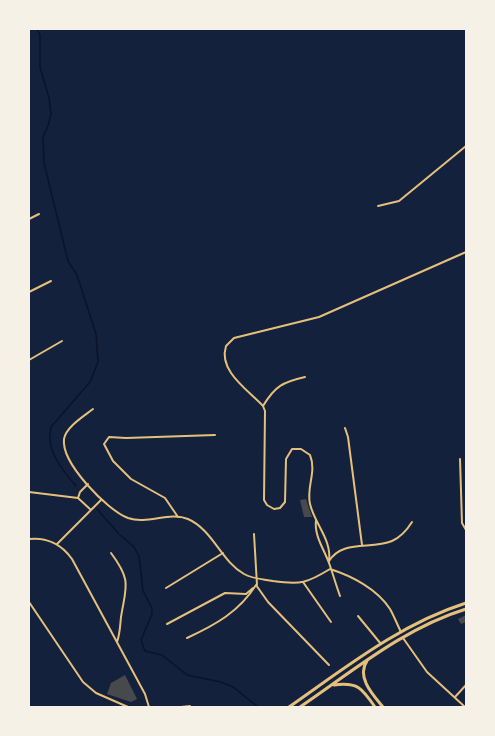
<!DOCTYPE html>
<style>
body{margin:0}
#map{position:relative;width:495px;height:736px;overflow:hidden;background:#14213d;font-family:"Sofia Sans Condensed",sans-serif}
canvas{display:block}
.frame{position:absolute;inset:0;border:30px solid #f6f1e7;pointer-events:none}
</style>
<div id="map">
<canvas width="495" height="736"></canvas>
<div class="frame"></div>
</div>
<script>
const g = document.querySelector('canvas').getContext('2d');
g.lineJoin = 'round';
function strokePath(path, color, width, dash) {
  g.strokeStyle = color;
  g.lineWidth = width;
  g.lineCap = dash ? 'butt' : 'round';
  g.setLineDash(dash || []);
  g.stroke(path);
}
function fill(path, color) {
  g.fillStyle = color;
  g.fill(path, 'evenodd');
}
const stream = new Path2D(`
 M 37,29 L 40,35 L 40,67 L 49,98 L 51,114 L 48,126 L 43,137 L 44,163 L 68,261 L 77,275 L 96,334 L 98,362 L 90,382 L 51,427 C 45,449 62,470 76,486
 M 97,509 L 119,534 L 134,547 L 139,556 L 143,591 L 152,608 L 152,614 L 141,640 L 145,651 L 162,655 L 187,675 L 221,682 L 233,687 L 258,707`);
const building = new Path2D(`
 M 306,499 L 312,517 L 304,517 L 300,500 Z
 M 466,615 L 466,622 L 461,624 L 458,619 Z
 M 125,675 L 137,699 L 131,702 L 107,694 L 111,683 Z`);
const minor = new Path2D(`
 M 378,206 L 399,201 L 466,146
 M 29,219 L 39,214
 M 29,292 L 51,281
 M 29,360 L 62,341
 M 263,406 C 275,386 283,382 305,377
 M 93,409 C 84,416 66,427 64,439 C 61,463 107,510 128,518 C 148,525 169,511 188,519 C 213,530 221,561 244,574 C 253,579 263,579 273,581 C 301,585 307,583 330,569 C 352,576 377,589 390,609 C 394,616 397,624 401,632
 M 345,428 L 348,437 L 362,545
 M 460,459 L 462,523 L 466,530
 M 29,492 L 78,498 L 91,510
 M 78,498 L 80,492 L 88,484
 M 178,517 L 165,498 L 131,479 L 113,461 L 104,444 L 109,437 L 126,438 L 215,435
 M 316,520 C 314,536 324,549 329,563 C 333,574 336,585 340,596
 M 254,534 L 257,585
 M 29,539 C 47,537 62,545 72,559 L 145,694 L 149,707
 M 57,544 L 101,500
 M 111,553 C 132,581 126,586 121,617 C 120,626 120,634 117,642
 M 329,561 C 343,539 371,550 392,541 C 401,537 407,530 412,522
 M 329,562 C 332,539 315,525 310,504 C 306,487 317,472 310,455 L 301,449 L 292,449 L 286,459 L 285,502 L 280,508 L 274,509 L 267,505 L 264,500 L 265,411 L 263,406 C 248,390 218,371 226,346 L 234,338 L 319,317 L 466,252
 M 303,582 L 331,622
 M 166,588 L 223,553
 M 29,602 L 83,682 L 96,693 L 128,707
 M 358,616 L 381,644
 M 167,624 L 225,593 L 246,594 L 253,588
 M 187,638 C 215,625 239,612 256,585 L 268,602 L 329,665
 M 403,638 L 427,672 L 465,707
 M 455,697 L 466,685
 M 181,707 L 190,706`);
const primary = new Path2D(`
 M 367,661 C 356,677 373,695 383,707
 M 334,685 C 358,682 362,688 375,707
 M 289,707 C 345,668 400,624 466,603
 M 300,707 C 353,671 404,628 466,609`);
strokePath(stream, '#0b132b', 1.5);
fill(building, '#48494c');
strokePath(minor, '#e5c07b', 2);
strokePath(primary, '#e5c07b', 3);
</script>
